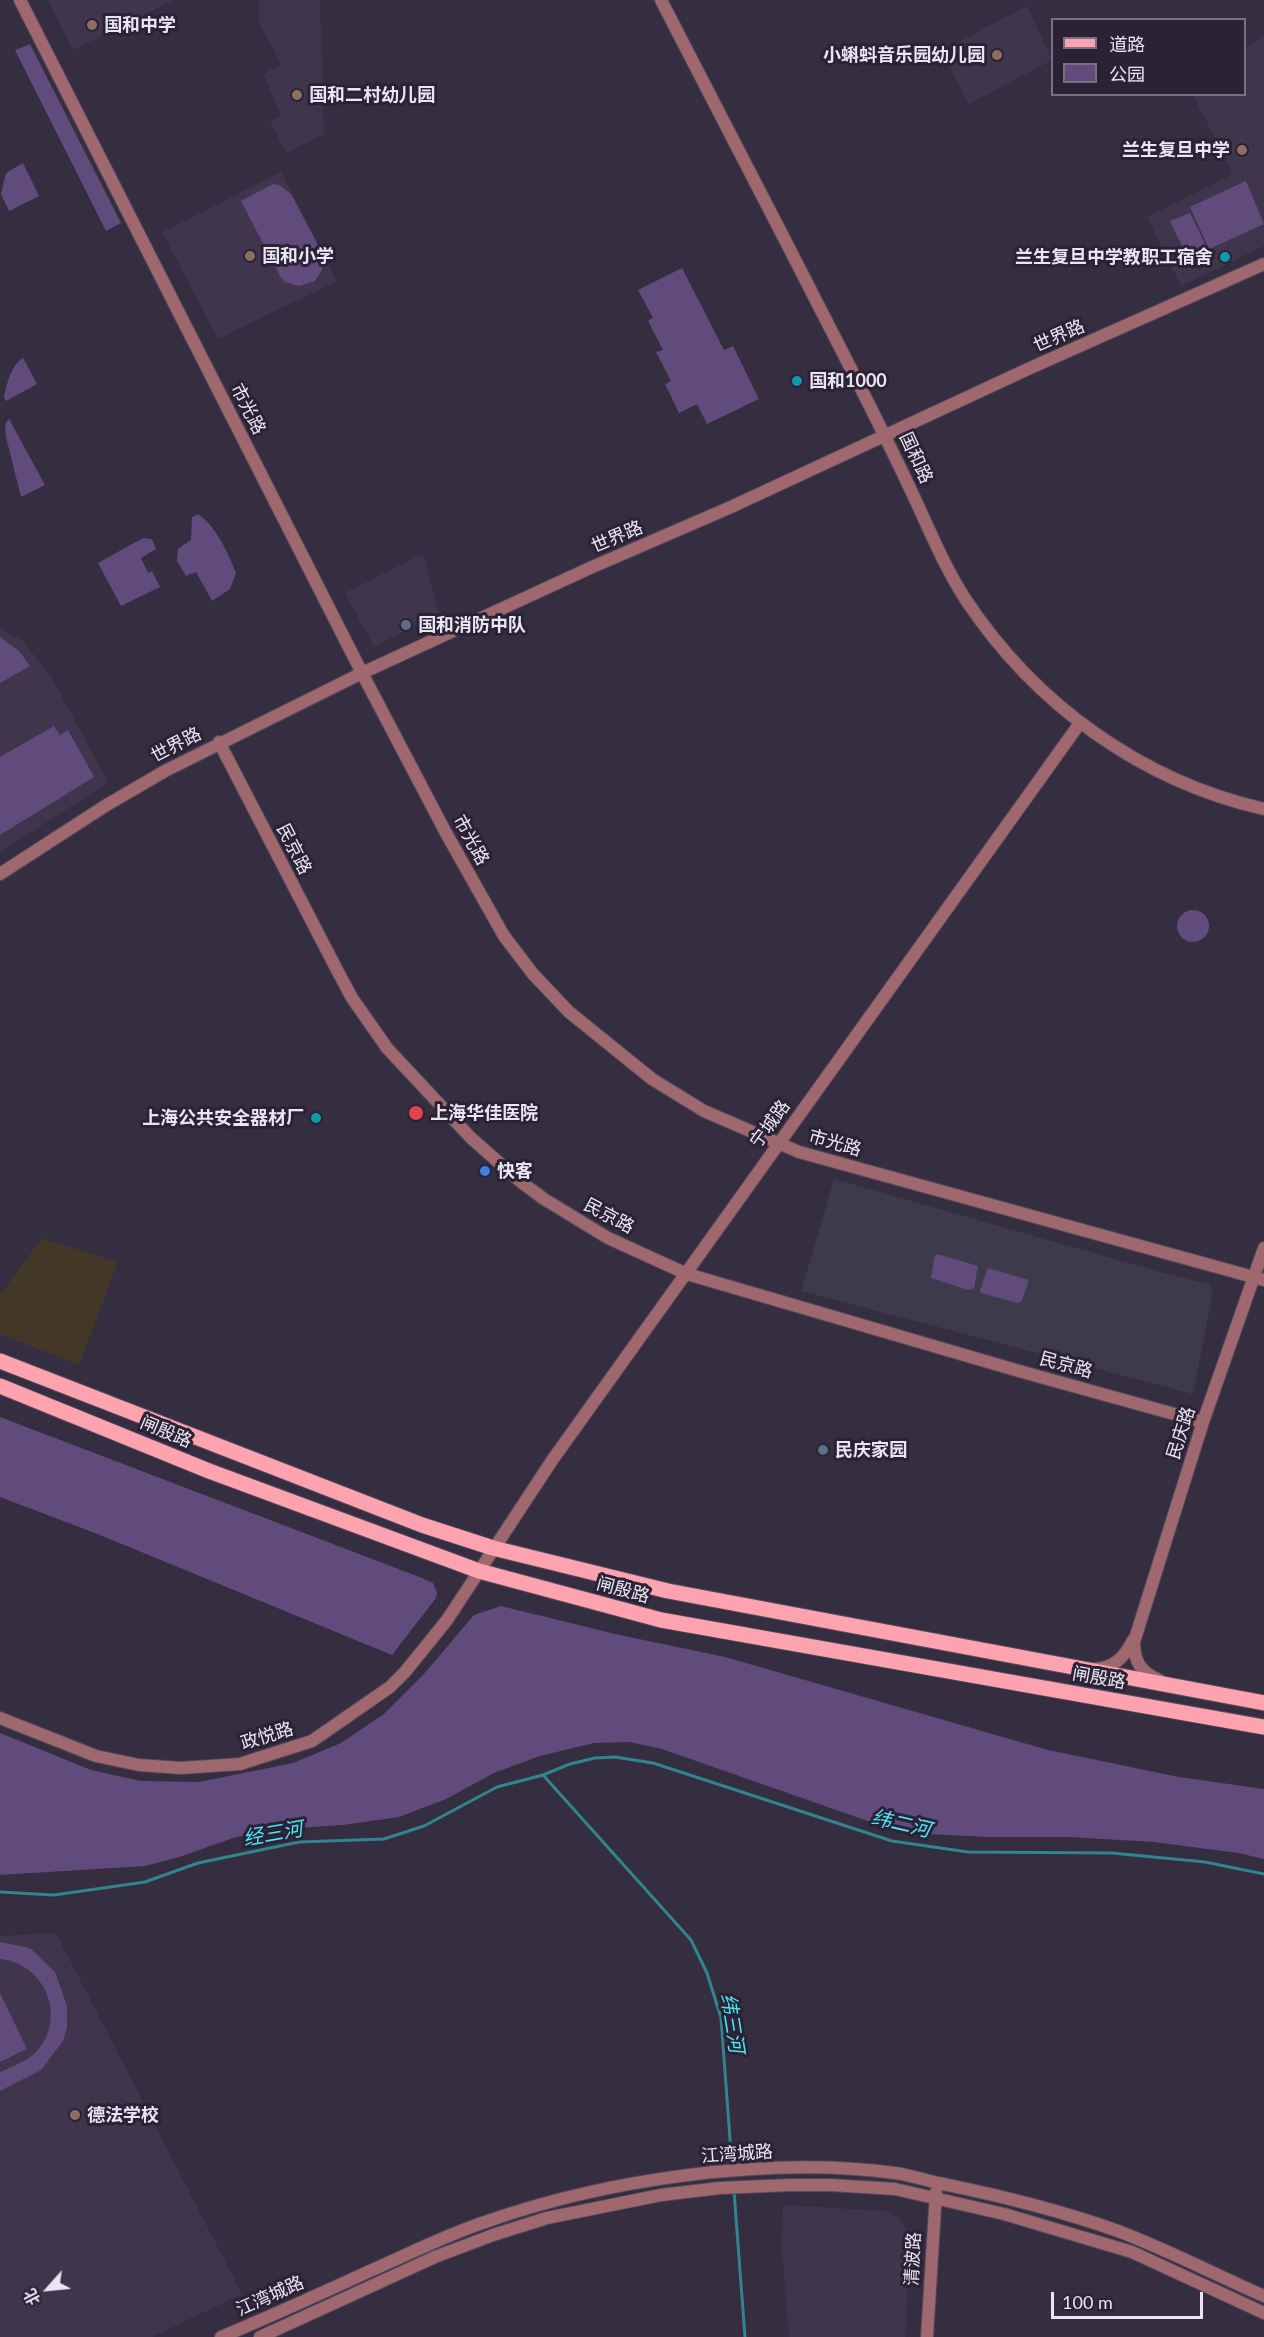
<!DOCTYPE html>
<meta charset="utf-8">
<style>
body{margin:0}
#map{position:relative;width:1264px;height:2337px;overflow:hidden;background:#352d40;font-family:Lato,"Noto Sans SC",sans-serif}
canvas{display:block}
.legend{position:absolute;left:1051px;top:18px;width:195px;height:78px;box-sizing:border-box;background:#2b2335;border:2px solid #777181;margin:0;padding:8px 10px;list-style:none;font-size:18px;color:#eae5f2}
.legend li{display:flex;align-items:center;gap:12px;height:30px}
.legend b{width:30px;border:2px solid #777181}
.north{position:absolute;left:18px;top:2259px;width:60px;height:60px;-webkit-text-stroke:4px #2b2335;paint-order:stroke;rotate:243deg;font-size:16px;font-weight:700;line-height:24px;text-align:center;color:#eae5f2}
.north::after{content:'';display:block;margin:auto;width:21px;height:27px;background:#eae5f2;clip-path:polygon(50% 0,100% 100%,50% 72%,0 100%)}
.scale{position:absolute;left:1051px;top:2292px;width:152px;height:27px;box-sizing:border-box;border:3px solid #eae5f2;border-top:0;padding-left:8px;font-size:18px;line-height:21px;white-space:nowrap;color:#eae5f2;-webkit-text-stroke:4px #2b2335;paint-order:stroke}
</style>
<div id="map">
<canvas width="1264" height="2337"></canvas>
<ul class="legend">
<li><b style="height:8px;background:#fda3af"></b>道路</li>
<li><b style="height:16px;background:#614b7d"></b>公园</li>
</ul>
<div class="north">北</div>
<div class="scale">100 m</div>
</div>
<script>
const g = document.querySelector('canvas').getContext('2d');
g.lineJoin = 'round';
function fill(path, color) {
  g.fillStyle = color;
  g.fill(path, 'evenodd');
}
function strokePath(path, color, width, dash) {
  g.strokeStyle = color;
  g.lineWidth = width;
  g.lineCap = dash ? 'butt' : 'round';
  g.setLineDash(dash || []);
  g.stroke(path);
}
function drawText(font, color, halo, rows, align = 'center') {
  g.font = font + ' Lato,"Noto Sans SC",sans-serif';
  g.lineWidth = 6;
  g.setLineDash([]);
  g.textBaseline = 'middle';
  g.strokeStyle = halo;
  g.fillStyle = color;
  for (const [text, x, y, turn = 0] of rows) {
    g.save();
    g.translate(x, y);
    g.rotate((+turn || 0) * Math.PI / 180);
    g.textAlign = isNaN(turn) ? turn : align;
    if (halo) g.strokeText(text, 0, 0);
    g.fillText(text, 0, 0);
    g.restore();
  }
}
const built = new Path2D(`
 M 48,0 L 174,0 L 73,50 Z
 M 259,0 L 320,0 L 324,134 L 286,153 L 270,121 L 281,115 L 263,74 L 281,64 L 259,22 Z
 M 1027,6 L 1052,60 L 969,104 L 941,51 Z
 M 1264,37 L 1264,246 L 1181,286 L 1147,217 L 1233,174 L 1193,95 L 1244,94 L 1245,47 Z
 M 281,172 L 337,281 L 218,339 L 162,232 Z
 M 423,553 L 439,613 L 374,647 L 345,593 Z
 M 0,628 L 23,641 L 51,676 L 108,782 L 0,853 Z
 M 56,1933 L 242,2294 L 152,2337 L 0,2337 L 0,1936 Z
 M 783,2205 L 888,2211 L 902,2220 L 910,2241 L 905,2337 L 789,2337 L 782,2251 Z`);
const industrial = new Path2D(`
 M 834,1179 L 1167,1274 L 1209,1284 L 1213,1293 L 1193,1394 L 801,1291 Z`);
const medical = new Path2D(`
 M 42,1238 L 118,1262 L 79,1365 L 0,1334 L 0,1295 Z`);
const green = new Path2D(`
 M 30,44 L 121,223 L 106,231 L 15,50 Z
 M 23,163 L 39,196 L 9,211 L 1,194 L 6,173 Z
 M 1246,181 L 1264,224 L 1209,249 L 1190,207 Z
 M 273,184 L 279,185 L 291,194 L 322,253 L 322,270 L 315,281 L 299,286 L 285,282 L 280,276 L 241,201 Z
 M 1190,213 L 1207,248 L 1187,256 L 1170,221 Z
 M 682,268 L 724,350 L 733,346 L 759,399 L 707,424 L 697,404 L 679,413 L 665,384 L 671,381 L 656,352 L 663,350 L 648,321 L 653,318 L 638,290 Z
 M 23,358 L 37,384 L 6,401 L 4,397 C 7,384 11,365 23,358 Z
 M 9,419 L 45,485 L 21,497 L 6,437 L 5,424 Z
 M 198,514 C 216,526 228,553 236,573 L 230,589 L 212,601 L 196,572 L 186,576 L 177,561 L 178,549 L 191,540 L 192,517 Z
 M 143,538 L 152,539 L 156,549 L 141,558 L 148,573 L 152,571 L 160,587 L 121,606 L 98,563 Z
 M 0,637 L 19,651 L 30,666 L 0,683 Z
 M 54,726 L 60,735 L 68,730 L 94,777 L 0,835 L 0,757 Z
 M1177 926a16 16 0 1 1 32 0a16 16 0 1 1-32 0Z
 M 937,1254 L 978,1266 L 974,1288 L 968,1290 L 931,1278 L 934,1258 Z
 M 988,1268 L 1029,1280 L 1021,1302 L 1017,1303 L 981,1293 L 980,1290 Z
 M 0,1417 L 422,1578 L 433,1583 L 437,1593 L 436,1598 L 392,1655 L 95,1533 L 0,1497 Z
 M 501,1606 L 615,1634 L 725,1657 L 1048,1750 L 1179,1777 L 1264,1789 L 1264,1859 L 1238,1853 L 1154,1842 L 1069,1837 L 988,1837 L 929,1834 L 882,1826 L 662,1749 L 629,1742 L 594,1743 L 540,1756 L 494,1773 L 446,1799 L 399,1817 L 343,1825 L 282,1829 L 236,1837 L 179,1857 L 145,1866 L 0,1875 L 0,1733 L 91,1770 L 141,1781 L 199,1782 L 293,1763 L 341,1743 L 384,1714 L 423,1675 L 474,1615 Z
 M 0,1942 L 30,1948 L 55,1972 L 67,2006 L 67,2027 L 63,2041 L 41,2070 L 0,2091 L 0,2072 C 12,2067 27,2061 36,2052 C 68,2018 45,1963 0,1959 Z
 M 0,1993 L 27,2049 L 0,2062 Z`);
const stream = new Path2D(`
 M 543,1775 L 691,1940 L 707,1973 L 721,2018 L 732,2166
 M 0,1892 L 54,1895 L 145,1882 L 198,1863 L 299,1842 L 384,1839 L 424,1826 L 497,1787 L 543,1775 L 570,1764 L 595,1758 L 615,1757 L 653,1763 L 892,1841 L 968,1852 L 1112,1853 L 1205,1862 L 1264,1874
 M 734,2191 L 745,2337`);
const minor = new Path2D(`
 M 20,0 L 362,673 L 446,833 L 504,936 L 533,974 L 569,1012 L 652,1079 L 704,1111 L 799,1152 L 1264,1280
 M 661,0 C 724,122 787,243 849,365 C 871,408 893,452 914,497 C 930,531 945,568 966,600 C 1035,704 1141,781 1264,809
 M 219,742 L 337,970 L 352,998 L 387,1048 L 471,1138 L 521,1182 L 544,1199 L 608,1238 L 687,1274 L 1019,1371 L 1203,1422
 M 0,874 L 105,806 L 165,771 L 362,673 L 590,568 L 731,507 L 1028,369 L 1264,264
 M 1095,1669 C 1114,1668 1125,1657 1133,1640
 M 1159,1680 C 1141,1672 1134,1662 1134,1642 L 1203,1422 L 1264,1248
 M 0,1718 L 96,1756 L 139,1765 L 181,1768 L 240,1764 L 312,1741 L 390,1687 L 405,1672 L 447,1620 L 553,1459 L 1080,723
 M 221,2337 C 272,2316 322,2293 372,2270 C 411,2253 448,2234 488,2221 C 608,2179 769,2156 895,2173 C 911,2175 927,2181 943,2184 C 1002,2196 1062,2211 1118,2231 C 1168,2250 1216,2275 1264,2296
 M 260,2337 L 435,2257 L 493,2235 L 547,2218 L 661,2195 L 720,2188 L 791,2185 L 831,2185 L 895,2189 L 1004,2214 L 1132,2252 L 1264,2313
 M 927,2337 L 936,2192`);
const major = new Path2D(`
 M 0,1361 L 422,1525 L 493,1548 L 668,1591 L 1264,1703
 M 0,1386 L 209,1471 L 479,1571 L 661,1620 L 1264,1727`);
const markers = [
 [92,25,6,"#8d6e63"],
 [997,55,6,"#8d6e63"],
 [297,95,6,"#8d6e63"],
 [1242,150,6,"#8d6e63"],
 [250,256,6,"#8d6e63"],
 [1225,257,6,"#0f9aa8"],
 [797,381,6,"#0f9aa8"],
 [406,625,6,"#5c6f8a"],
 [416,1113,8,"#e0444e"],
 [316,1118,6,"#0f9aa8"],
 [485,1171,6,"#3f7fe0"],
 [823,1450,6,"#5c6f8a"],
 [75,2115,6,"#8d6e63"]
];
const poiNames = [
 ["国和中学",104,25],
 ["小蝌蚪音乐园幼儿园",985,55,"right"],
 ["国和二村幼儿园",309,95],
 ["兰生复旦中学",1230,150,"right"],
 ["国和小学",262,256],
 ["兰生复旦中学教职工宿舍",1213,257,"right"],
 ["国和1000",809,381],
 ["国和消防中队",418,625],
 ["上海华佳医院",430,1113],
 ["上海公共安全器材厂",304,1118,"right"],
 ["快客",497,1171],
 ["民庆家园",835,1450],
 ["德法学校",87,2115]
];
const streetNames = [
 ["世界路",1059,336,-24],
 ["市光路",248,409,63],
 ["国和路",916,458,65],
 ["世界路",617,537,-23],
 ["世界路",176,745,-28],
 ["市光路",471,840,61],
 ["民京路",294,849,63],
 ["宁城路",770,1124,-54],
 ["市光路",835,1143,16],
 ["民京路",609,1216,28],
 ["民京路",1066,1365,15],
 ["闸殷路",166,1432,23],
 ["民庆路",1181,1433,-72],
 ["闸殷路",623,1590,15],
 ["闸殷路",1099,1678,10],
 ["政悦路",267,1736,-17],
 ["江湾城路",737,2154,-4],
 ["清波路",913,2259,-87],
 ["江湾城路",270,2296,-24]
];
const waterNames = [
 ["纬二河",901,1824,13],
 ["经三河",273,1834,-10],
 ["纬三河",732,2023,81]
];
fill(built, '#3f354d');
fill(industrial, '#3d3a4b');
fill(medical, '#433728');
fill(green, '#614b7d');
strokePath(stream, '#31858e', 3);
strokePath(minor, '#524a5c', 14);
strokePath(major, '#524a5c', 17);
strokePath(minor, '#9f676e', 12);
strokePath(major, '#fda3af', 15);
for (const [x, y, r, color] of markers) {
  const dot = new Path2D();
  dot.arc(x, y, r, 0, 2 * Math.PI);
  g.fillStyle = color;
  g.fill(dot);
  strokePath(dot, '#2b2335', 2);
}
drawText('bold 18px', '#eae5f2', '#2b2335', poiNames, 'left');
drawText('18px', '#eae5f2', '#2b2335', streetNames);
drawText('italic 20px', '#49e8f9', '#2b2335', waterNames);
</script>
